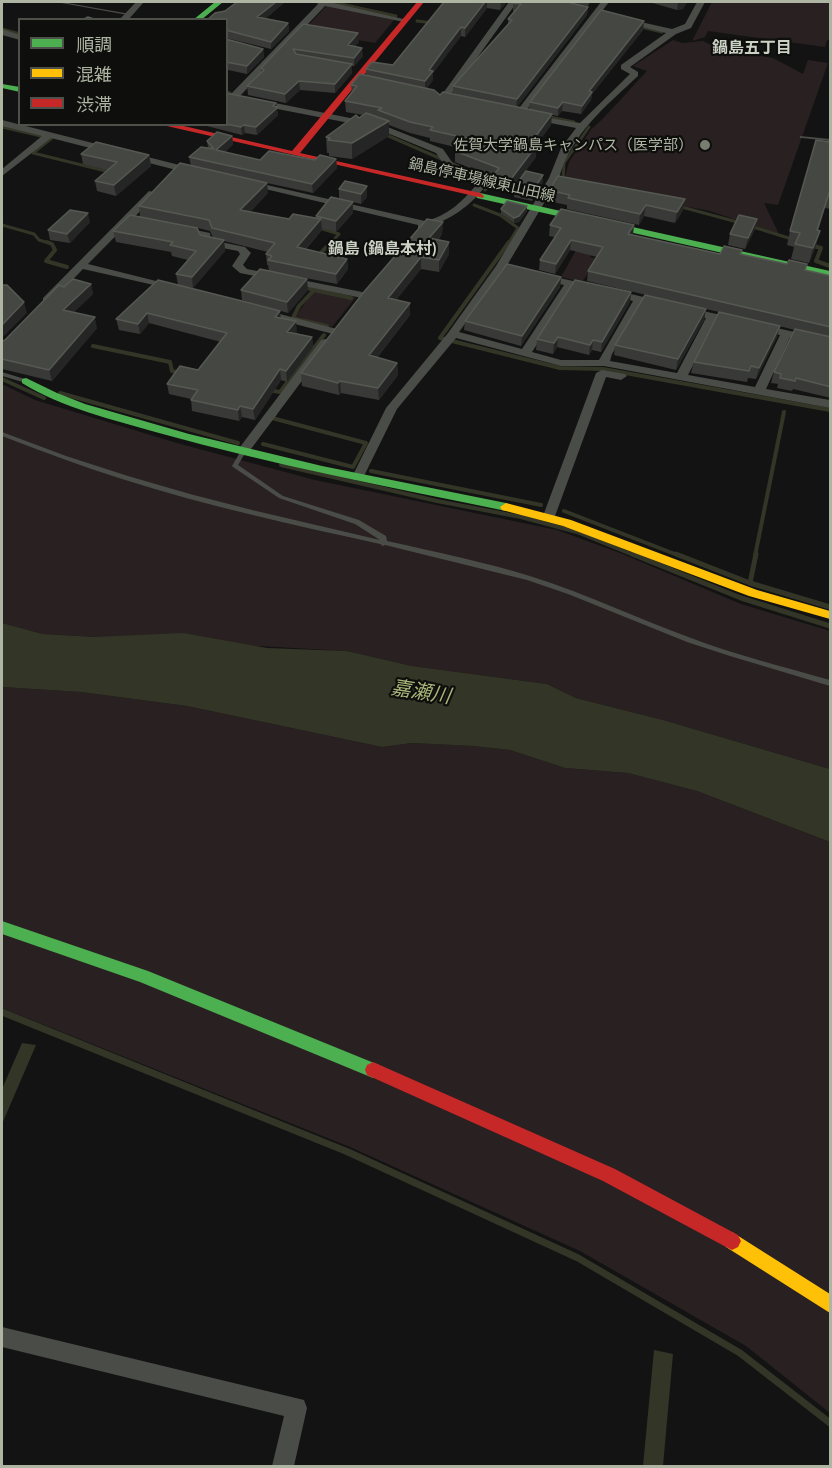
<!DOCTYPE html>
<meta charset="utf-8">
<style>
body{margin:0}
#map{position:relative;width:832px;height:1468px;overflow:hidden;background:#131313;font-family:Lato,"Noto Sans JP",sans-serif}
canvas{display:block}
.frame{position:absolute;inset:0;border:3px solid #aeb5a3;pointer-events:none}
.legend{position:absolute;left:18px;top:18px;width:210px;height:108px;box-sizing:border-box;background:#0e0f0d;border:2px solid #4e5149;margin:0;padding:8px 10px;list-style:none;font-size:18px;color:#aeb5a3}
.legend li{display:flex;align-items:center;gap:12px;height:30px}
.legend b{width:30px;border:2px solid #4e5149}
</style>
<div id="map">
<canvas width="832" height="1468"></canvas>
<div class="frame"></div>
<ul class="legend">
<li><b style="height:8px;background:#4caf50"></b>順調</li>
<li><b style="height:8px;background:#ffc107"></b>混雑</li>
<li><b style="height:8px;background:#c62828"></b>渋滞</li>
</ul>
</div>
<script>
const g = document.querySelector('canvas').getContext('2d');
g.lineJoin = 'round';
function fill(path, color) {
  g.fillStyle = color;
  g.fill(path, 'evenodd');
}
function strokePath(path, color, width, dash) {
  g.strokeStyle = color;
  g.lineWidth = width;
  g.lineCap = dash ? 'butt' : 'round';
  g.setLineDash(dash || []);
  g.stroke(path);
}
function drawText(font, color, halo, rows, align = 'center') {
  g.font = font + ' Lato,"Noto Sans JP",sans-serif';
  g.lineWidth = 4.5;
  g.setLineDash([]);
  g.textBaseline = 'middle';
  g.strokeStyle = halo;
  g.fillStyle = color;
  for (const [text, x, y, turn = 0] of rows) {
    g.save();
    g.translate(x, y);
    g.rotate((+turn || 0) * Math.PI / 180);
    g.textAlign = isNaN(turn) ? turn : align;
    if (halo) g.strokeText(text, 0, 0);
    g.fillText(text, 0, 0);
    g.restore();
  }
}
const green = new Path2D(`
 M 712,2 L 830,2 L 830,40 L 827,40 L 825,47 L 708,31 L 705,37 L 692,41 Z
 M 327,5 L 394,20 L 375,43 L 303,31 Z
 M 673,40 L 682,43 L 703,41 L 713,46 L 738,48 L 737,52 L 773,58 L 803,74 L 808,60 L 828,63 L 778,205 L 764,203 L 779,234 L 710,211 L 590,188 L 565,177 L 569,162 L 592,128 C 599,125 637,81 647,71 L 633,66 Z
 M 579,245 L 594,248 L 590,257 L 598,259 L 582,282 L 561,277 Z
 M 315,288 L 356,297 L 332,327 L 296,316 Z
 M 2,384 L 35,400 L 177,443 L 315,480 L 557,530 L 620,553 L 741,604 L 830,631 L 830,769 L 663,720 L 576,698 L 547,684 L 412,666 L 347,651 L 43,634 L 2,623 Z
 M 2,687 L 81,692 L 187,706 L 382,747 L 412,743 L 473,746 L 510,750 L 565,768 L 628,773 L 697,791 L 830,842 L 830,1413 L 746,1346 L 580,1251 L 350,1147 L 2,1008 Z`);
const water = new Path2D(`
 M 2,623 L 43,634 L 96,637 L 183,633 L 267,648 L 347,651 L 412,666 L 547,684 L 576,698 L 663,720 L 830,769 L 830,842 L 697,791 L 628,773 L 565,768 L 510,750 L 473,746 L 412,743 L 382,747 L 187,706 L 81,692 L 2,687 Z
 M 22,1043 L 36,1045 L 2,1124 L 2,1089 Z
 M 654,1350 L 673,1354 L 663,1466 L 643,1466 Z`);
const streamFar3 = new Path2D(`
 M 332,2 L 396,16
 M 417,21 L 433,23
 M 637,26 L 662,32
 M 2,29 L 20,34
 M 226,92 L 230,93
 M 545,116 L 574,122
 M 2,127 L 41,136
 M 384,134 L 492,181 L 485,190
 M 52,138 L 33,153 L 110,172
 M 567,181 L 563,180 L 564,163 L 589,127
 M 474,205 L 500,215 L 518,228 L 508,244
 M 678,206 L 741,223
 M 2,225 L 34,234 L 39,240 L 52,244
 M 750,226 L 795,240
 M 316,227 L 339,234 L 330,244`);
const streamFar2 = new Path2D(`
 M 47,242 L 52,244 L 55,250 L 46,261 L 67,267
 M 509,242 L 440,338 L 560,368 L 603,369 L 830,410
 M 810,245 L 821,248 L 816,261 L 830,266
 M 318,256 L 331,242
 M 302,286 L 314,290 L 299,306 L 293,318 L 327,326
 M 314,290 L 351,298
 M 93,346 L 170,362 L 172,371 L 182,373
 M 2,379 L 44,398
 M 268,390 L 280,392 L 324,335
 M 60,393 L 238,443
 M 263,444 L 353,467 L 366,443 L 272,418 L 275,414
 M 281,465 L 437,501 L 521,517 L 577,532 L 636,556
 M 371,471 L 541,505
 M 564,511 L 680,556
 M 755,556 L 784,412`);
const streamFar1 = new Path2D(`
 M 632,554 L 741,598 L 830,626
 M 676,554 L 750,583 L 830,607
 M 750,583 L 756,554`);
const stream = new Path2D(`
 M 2,1012 L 348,1152 L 578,1258 L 740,1353 L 830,1423`);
const lane = new Path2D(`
 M 56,2 L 62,2 L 130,14 L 128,15 Z
 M 800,136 L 830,139 L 830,141 L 802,138 L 800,138 Z
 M 2,372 L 28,380 L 29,381 L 26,383 L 2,376 Z
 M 2,432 L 66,456 L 128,476 L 190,494 L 252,510 L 380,540 L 355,524 L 279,498 L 233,467 L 232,466 L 242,449 L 246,449 L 247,450 L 238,465 L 283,496 L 359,520 L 386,536 L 387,541 C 436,552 485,562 533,577 C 587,594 638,619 691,638 C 736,655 784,667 830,680 L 830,686 L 730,656 L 687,642 L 568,594 L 527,580 L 385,545 L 383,546 L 380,544 C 294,525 207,506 122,479 C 81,466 41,451 2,436 Z`);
const street = new Path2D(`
 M 136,2 L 144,2 L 128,20 L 119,20 Z
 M 316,2 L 329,2 L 408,20 L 404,22 L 325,6 L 240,96 L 380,124 L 443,149 L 454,165 L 489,182 C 468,209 452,218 422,230 L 418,229 L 418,225 L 244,184 L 249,181 L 425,221 C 448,216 463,201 478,183 L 447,169 L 436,153 L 375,128 L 226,99 L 226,93 L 231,94 L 318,4 Z
 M 509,2 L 517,2 L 447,100 L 441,100 L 441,96 Z
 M 601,2 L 609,2 L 522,116 L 516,116 L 516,112 Z
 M 697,2 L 705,2 L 691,28 L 676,34 L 630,67 L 638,72 L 638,76 C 606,106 571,134 559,178 L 506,267 L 459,332 L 522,349 L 564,285 L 538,279 L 538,275 L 542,274 L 666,302 L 666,306 L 642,303 L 612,354 L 610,361 L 677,373 L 706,318 L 681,312 L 681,308 L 685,307 L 739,319 L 741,321 L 735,324 L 716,320 L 688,375 L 755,387 L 780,335 L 755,329 L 753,327 L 759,324 L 830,340 L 830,346 L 790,337 L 766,389 L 830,400 L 830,408 L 604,366 L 561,366 L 456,338 L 397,409 L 362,480 L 354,480 L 352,477 L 386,408 L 448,333 L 496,266 L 549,178 L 561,148 L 576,128 L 530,119 L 530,115 L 580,123 L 630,74 L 621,69 L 621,65 L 666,33 L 623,22 L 623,18 L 672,29 L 685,24 ZM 574,287 L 633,301 L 599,360 L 561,360 L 532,352 Z
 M 2,29 L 20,35 L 20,40 L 2,35 Z
 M 2,120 L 199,170 L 201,172 L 196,175 L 51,138 L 2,176 L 2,169 L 42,136 L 2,126 Z
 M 149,191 L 158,193 L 88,264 L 176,286 L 176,290 L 83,269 L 51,302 L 43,302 L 43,298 Z
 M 181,227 L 210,233 L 211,240 L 245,247 L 251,253 L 243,265 L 247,269 L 362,292 L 367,295 L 362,298 L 240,273 L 232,266 L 240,254 L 238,251 L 202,244 L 201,237 L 177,232 L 177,228 Z
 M 276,313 L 337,329 L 339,331 L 333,334 L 272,318 L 272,314 Z
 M 325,339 L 331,342 L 248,453 L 240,453 L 240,447 L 321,340 Z
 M 602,370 L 625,374 L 627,376 L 621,380 L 606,377 L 555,516 L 554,519 L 544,519 L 543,516 L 596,373 Z
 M 2,1327 L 304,1400 L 307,1408 L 294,1466 L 272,1466 L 284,1416 L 2,1347 Z`);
const fast = new Path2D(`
 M 215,2 L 223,2 L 201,20 L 193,20 Z
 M 2,84 L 20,87 L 20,92 L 2,88 Z
 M 480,193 L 830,271 L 830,277 L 477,198 L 476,196 Z
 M 26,378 L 57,393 L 85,404 L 189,434 L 322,466 L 506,503 L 512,507 L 506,511 C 390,487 273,465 159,433 C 112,419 64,409 22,383 L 22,379 Z
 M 2,921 L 148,971 L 379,1065 L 381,1070 L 379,1075 L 373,1078 L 140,982 L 2,934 Z`);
const slow = new Path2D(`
 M 506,503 L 571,520 L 757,590 L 830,611 L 830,619 L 749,596 L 563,526 L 502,510 L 500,507 Z
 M 732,1232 L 830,1294 L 830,1313 L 726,1247 L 723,1241 L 726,1235 Z`);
const jam = new Path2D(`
 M 417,2 L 424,2 L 300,153 L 480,193 L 484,196 L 483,198 L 158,124 L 175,124 L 292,151 Z
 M 373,1062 L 615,1169 L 738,1235 L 741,1241 L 738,1247 L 732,1250 L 726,1247 L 603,1181 L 367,1075 L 365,1070 L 367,1065 Z`);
const wall = new Path2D(`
 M 285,2 L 265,19 L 288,23 L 289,31 L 271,49 L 226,38 L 226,20 Z
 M 444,2 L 507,2 L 500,10 L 487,8 L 465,37 L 461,36 L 433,73 L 433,80 L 427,88 L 440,95 L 453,94 L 453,86 L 508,25 L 508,19 L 514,12 L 513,12 L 513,3 L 588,7 L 587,15 L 517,107 L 529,109 L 530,102 L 643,30 L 592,94 L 591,100 L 581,114 L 562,111 L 558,116 L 552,115 L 551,125 L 536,145 L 536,157 L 510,191 L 492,187 L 493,177 L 455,162 L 455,151 L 459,148 L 430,141 L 430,138 L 410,133 L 389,125 L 389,136 L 352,159 L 329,156 L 329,153 L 327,153 L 326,137 L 363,115 L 346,112 L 345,101 L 352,93 L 351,85 L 366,76 L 366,69 L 393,65 Z
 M 569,2 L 590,2 L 588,6 Z
 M 649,2 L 687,2 L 683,9 L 677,10 Z
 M 303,24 L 359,42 L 355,46 L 363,56 L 354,66 L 352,66 L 352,73 L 335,93 L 300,90 L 286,103 L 248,95 L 247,86 L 261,73 L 261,68 Z
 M 226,39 L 263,49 L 264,57 L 247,74 L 228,70 L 226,71 Z
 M 226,93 L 276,103 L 278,115 L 257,135 L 245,133 L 242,135 L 199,124 L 226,124 Z
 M 232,136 L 233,144 L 225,152 L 260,160 L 336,159 L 337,168 L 313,193 L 226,174 L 268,193 L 250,212 L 289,219 L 316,218 L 316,216 L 339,199 L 339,189 L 345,181 L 367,197 L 361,204 L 353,202 L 353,213 L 336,232 L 321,228 L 322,230 L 306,249 L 347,259 L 348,269 L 337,284 L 269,271 L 268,265 L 267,265 L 266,254 L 268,252 L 224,241 L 225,251 L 193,288 L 178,285 L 176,274 L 188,260 L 172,256 L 171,252 L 116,242 L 113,231 L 140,217 L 139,206 L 191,166 L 189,157 L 208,148 L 207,141 ZM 198,228 L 210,231 L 213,238 L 200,235 Z
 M 831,139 L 831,209 L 825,208 L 818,231 L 816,246 L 809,263 L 791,259 L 794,247 L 787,245 L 790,231 Z
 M 81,154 L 149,155 L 151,166 L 116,196 L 97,191 L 95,181 L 107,170 L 83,164 Z
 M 543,175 L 542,185 L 532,201 L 514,197 L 515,186 Z
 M 549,190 L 683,210 L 675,223 L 644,216 L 639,225 L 567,209 L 567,205 L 548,201 Z
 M 527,206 L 527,211 L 519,222 L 514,223 L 501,214 L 501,209 Z
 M 90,222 L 70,243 L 50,240 L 48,230 Z
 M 443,222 L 442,234 L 438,240 L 449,254 L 439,272 L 421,269 L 396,300 L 410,303 L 410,315 L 377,358 L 397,363 L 398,375 L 379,400 L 341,393 L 339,395 L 302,386 L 301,373 Z
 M 550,225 L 632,235 L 720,254 L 742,250 L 741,255 L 831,276 L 831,398 L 793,389 L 792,391 L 777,388 L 778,384 L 771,383 L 774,372 L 795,330 L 779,326 L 777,337 L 756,379 L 748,378 L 747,382 L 691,373 L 694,362 L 719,312 L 587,281 L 588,271 L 597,257 L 570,250 L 555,274 L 539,270 L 540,260 L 555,237 L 549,236 Z
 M 755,229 L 745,249 L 728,245 L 730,234 Z
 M 561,277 L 560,287 L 521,346 L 464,330 L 465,321 Z
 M 158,280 L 280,318 L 297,332 L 295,333 L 312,337 L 313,347 L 287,382 L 281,380 L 255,420 L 242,417 L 239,421 L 192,411 L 191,399 L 169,394 L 167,384 L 198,370 L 221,342 L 149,323 L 140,334 L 119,330 L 116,319 Z
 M 91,284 L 93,294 L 74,312 L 97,328 L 52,381 L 2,369 L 2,341 L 5,340 L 64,287 Z
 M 241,290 L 308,290 L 288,313 L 242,300 Z
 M 631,292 L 630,302 L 601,352 L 592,350 L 589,355 L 557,347 L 553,354 L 536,350 L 537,339 Z
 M 706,309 L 704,320 L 676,370 L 614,355 L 615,345 Z`);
const shadedWall = new Path2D(`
 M 276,2 L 285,2 L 258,25 L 257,17 Z
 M 485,2 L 487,2 L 487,8 L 465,37 L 465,28 Z
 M 501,2 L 507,2 L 500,10 Z
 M 678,2 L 687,2 L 683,9 L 677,10 Z
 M 588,7 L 587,15 L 516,109 L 517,99 Z
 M 644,21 L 643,30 L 592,94 L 591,100 L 581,114 L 582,106 L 589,91 Z
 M 288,23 L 289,31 L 271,49 L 271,42 Z
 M 461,27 L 461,36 L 433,73 L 433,80 L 425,90 L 425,81 L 429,70 Z
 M 358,33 L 359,42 L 348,54 L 348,45 Z
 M 362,48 L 363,56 L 354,66 L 354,58 Z
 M 263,49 L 264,57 L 247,74 L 247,66 Z
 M 352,64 L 352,73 L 335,93 L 335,84 Z
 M 299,81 L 300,90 L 286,103 L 285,94 Z
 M 563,102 L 562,111 L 558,116 L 558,108 Z
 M 276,103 L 278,115 L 257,135 L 256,127 Z
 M 552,114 L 551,125 L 531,152 L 537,145 L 536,157 L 510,191 L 511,179 L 530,144 Z
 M 389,121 L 389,136 L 352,159 L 352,143 Z
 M 244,125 L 245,133 L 242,135 L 241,127 Z
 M 232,136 L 233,144 L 218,158 L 216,150 Z
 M 149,155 L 151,166 L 116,196 L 114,185 Z
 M 336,159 L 337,168 L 313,193 L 312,184 Z
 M 543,175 L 542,185 L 532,201 L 533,190 Z
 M 267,183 L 268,193 L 242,221 L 240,210 Z
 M 367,186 L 367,197 L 361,204 L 361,194 Z
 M 685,199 L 683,210 L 675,223 L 677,212 Z
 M 353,202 L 353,213 L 336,232 L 336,221 Z
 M 646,205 L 644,216 L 639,225 L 640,214 Z
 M 527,206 L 527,211 L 519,222 L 514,223 L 514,218 Z
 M 88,213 L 90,222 L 70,243 L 67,234 Z
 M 321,219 L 322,230 L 298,257 L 297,247 Z
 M 757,219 L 755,229 L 745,249 L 748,238 Z
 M 443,222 L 442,234 L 429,250 L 429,238 Z
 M 634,225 L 633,235 L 628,234 Z
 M 820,231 L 816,246 L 809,263 L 813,248 Z
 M 224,240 L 225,251 L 193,288 L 192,277 Z
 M 571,240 L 570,250 L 555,274 L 556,264 Z
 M 449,242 L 449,254 L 439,272 L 439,260 Z
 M 421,257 L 421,269 L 388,310 L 388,298 Z
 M 347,259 L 348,269 L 337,284 L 336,274 Z
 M 561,277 L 560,287 L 521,346 L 522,336 Z
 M 307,279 L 308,290 L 288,313 L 287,302 Z
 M 91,284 L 93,294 L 66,320 L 63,310 Z
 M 631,292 L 630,302 L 601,352 L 602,342 Z
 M 24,302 L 27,313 L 2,338 L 2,325 Z
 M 410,303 L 410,315 L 369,368 L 369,355 Z
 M 706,309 L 704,320 L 676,370 L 678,359 Z
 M 280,311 L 281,322 L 275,317 Z
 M 147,313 L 149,323 L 140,334 L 138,324 Z
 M 95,317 L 97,328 L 52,381 L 49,370 Z
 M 296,321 L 297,332 L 288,342 L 287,332 Z
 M 780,326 L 777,337 L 756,379 L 759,368 Z
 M 312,337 L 313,347 L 287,382 L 286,371 Z
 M 558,337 L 557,347 L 553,354 L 554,343 Z
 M 593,340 L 592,350 L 589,355 L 590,345 Z
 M 397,363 L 398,375 L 379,400 L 378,388 Z
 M 280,369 L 281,380 L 255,420 L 253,409 Z
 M 340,381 L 341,393 L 339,395 L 338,383 Z
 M 240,406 L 242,417 L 239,421 L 238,410 Z`);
const building = new Path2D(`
 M 237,2 L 276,2 L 257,17 L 288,23 L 271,42 L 226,30 L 226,20 L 207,20 L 215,13 L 225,11 Z
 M 444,2 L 485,2 L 465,28 L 461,27 L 445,48 L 429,70 L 433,71 L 425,81 L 366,69 L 372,62 L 393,65 Z
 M 514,2 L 567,2 L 588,7 L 517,99 L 453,86 L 512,20 L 508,19 L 521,4 L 513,3 Z
 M 601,10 L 644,21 L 589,91 L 592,92 L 582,106 L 563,102 L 558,108 L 530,102 Z
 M 88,17 L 97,20 L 82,20 Z
 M 303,24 L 358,33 L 348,45 L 362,48 L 354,58 L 293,49 L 296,54 L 352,64 L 335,84 L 299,81 L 285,94 L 247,86 L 264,70 L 261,68 Z
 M 226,39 L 263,49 L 247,66 L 226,62 Z
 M 360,74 L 434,90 L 440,95 L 443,92 L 552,114 L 530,144 L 537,145 L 511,179 L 493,176 L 499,168 L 455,151 L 470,139 L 430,130 L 433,127 L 410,122 L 378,110 L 382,108 L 345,101 L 357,86 L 351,85 Z
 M 226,93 L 276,103 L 273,106 L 278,107 L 256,127 L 244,125 L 241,127 L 226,124 Z
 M 366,113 L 389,121 L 352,143 L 328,140 L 330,138 L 326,137 L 356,115 L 359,118 Z
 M 217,132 L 232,136 L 216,150 L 260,160 L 269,151 L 315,160 L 320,155 L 336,159 L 312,184 L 189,157 L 201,147 L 214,149 L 207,141 Z
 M 831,139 L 831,193 L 829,193 L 817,230 L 820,231 L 813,248 L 795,244 L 800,233 L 790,231 L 816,140 L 829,142 Z
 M 96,142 L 149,155 L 114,185 L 95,181 L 117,162 L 81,154 Z
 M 180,163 L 267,183 L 240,210 L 289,219 L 293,214 L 321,219 L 297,247 L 347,259 L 336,274 L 268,260 L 272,256 L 266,254 L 275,243 L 212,228 L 209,220 L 139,206 Z
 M 526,171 L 543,175 L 533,190 L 515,186 Z
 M 558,176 L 685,199 L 677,212 L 646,205 L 640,214 L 568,198 L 570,195 L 549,190 Z
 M 345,181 L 367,186 L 361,194 L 339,189 Z
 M 331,197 L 353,202 L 336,221 L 316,216 Z
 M 507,201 L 527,206 L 519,216 L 514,218 L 501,209 Z
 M 561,209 L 634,225 L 628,234 L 720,254 L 724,246 L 742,250 L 740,254 L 787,264 L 789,260 L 807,264 L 805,270 L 831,276 L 831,327 L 588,271 L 603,247 L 571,240 L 556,264 L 540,260 L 561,228 L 550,225 Z
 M 70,210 L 88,213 L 67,234 L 48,230 Z
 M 130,215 L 197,228 L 200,235 L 224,240 L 192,277 L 176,274 L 196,251 L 170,245 L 173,242 L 113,231 Z
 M 739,215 L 757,219 L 748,238 L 730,234 Z
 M 427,219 L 443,222 L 429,238 L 449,242 L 439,260 L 421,257 L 388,298 L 410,303 L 369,355 L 397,363 L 378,388 L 340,381 L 338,383 L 301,373 L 363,293 Z
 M 507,264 L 561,277 L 522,336 L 465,321 Z
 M 260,269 L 307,279 L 287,302 L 241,290 Z
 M 73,279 L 91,284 L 63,310 L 95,317 L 49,370 L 2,359 L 2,341 L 5,340 L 59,285 L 64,287 Z
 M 158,280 L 250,303 L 280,311 L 275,317 L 296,321 L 287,332 L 312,337 L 286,371 L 280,369 L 253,409 L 240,406 L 238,410 L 191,400 L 198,390 L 167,384 L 180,366 L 198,370 L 227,333 L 147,313 L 138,324 L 116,319 Z
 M 575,280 L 631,292 L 602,342 L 593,340 L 590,345 L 558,337 L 554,343 L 537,339 Z
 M 2,285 L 7,285 L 24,302 L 2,325 Z
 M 645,295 L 706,309 L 678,359 L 615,345 Z
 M 719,312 L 780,326 L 759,368 L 751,366 L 749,371 L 694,362 Z
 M 795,329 L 831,337 L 831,387 L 796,378 L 795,381 L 780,378 L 781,374 L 774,372 Z`);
const markers = [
 [705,145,6,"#787c71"]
];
const farPoinames = [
 ["佐賀大学鍋島キャンパス（医学部）",693,145]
];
const farStreetnames = [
 ["鍋島停車場線東山田線",482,180,13]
];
const farNeighbourhoodnames = [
 ["鍋島五丁目",752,48],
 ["鍋島 (鍋島本村)",382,249]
];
const waterNames = [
 ["嘉瀬川",421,692,9]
];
fill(green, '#292021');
fill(water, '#333526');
strokePath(streamFar3, '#333526', 3);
strokePath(streamFar2, '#333526', 4);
strokePath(streamFar1, '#333526', 5);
strokePath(stream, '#333526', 7);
fill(lane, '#4a4c47');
fill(street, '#4a4c47');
fill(fast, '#4caf50');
fill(slow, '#ffc107');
fill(jam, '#c62828');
fill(wall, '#393a37');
fill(shadedWall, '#242524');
fill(building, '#454743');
strokePath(building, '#565952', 1.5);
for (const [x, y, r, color] of markers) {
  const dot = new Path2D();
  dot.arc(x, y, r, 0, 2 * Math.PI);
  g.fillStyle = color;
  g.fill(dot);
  strokePath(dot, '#0e0f0d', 2);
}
drawText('15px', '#aeb5a3', '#0e0f0d', farPoinames, 'right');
drawText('15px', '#aeb5a3', '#0e0f0d', farStreetnames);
drawText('bold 16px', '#cbd1c4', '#0e0f0d', farNeighbourhoodnames);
drawText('italic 20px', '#a8b377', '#0e0f0d', waterNames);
</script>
